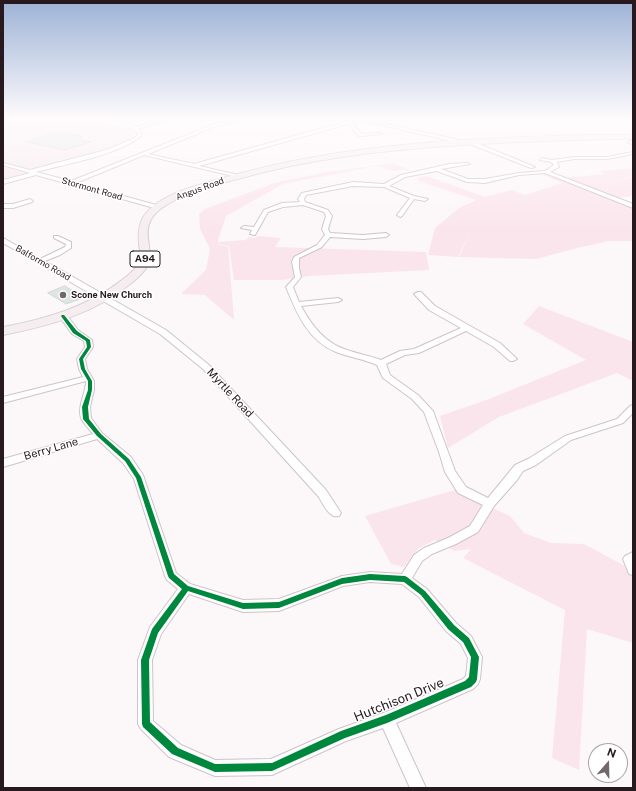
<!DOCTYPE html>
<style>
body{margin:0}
#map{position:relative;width:636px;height:791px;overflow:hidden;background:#fcf7f9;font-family:"Public Sans",sans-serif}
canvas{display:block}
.frame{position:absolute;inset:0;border:4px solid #28191f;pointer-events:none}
.north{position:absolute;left:588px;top:743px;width:40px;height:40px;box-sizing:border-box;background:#fff;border:1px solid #a9a3a5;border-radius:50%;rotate:20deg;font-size:11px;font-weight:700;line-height:16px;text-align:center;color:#28191f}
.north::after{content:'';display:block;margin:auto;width:14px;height:18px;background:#72676b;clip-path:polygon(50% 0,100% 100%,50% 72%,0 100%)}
</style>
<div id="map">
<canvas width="636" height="791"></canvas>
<div class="frame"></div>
<div class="north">N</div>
</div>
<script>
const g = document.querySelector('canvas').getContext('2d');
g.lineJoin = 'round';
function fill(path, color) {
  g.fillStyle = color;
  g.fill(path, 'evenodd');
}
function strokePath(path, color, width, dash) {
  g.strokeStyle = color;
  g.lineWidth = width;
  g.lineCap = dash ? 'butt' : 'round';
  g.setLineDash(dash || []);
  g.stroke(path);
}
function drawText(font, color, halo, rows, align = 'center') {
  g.font = font + ' "Public Sans",sans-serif';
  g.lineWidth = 3;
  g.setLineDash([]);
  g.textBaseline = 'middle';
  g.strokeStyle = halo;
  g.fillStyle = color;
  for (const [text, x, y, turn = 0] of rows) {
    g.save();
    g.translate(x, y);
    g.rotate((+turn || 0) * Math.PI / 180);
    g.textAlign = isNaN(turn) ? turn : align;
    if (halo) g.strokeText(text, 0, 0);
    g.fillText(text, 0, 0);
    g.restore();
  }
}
const built = new Path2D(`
 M 3,118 L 78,118 L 130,128 L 135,136 L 125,142 L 85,156 L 32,170 L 3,162 Z`);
const green = new Path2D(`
 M 393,163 L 410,170 L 394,171 L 377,166 L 283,184 L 226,216 L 218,240 L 219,245 L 228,246 L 234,320 L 205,295 L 181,294 L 206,270 L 210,249 L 200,229 L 199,214 L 205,209 L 277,182 L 328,172 Z
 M 3,166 L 24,173 L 3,179 Z
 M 633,168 L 633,176 L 615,181 L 633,177 L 633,196 L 613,198 L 563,178 L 604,174 L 600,171 Z
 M 543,173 L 633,208 L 633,241 L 609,241 L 577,248 L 536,259 L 459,257 L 471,230 L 458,257 L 428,255 L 435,228 L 459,208 L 476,200 L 419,181 L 418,178 L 427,176 L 485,197 L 512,190 L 525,195 L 562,183 L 541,174 Z
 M 257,236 L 281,238 L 275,247 L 426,252 L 429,270 L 309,276 L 282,280 L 234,280 L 229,246 L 219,244 L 219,242 L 246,240 L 249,237 L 256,238 Z
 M 539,306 L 633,342 L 633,381 L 617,373 L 499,417 L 448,448 L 440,416 L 489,399 L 586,360 L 523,324 Z
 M 455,490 L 510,516 L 524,533 L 551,543 L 584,544 L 625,566 L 633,579 L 633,643 L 587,629 L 579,770 L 552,758 L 565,610 L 463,558 L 471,549 L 454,551 L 435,540 L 419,548 L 404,567 L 391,564 L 365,516 Z`);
const building = new Path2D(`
 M 59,132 L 83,137 L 77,139 L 91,142 L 64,150 L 27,142 Z
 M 65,286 L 83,298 L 66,304 L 48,293 Z`);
const minor = new Path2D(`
 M 118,118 L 122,118 L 136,127 L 166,118 L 171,118 L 138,129 L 142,135 C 120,155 66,164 36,172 L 71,181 L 212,125 L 240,118 L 246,118 L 214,127 L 148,154 L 194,164 L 355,119 L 353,118 L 360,118 L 455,139 L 466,143 L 464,144 L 360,120 L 352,123 L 361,134 L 380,133 L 382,134 L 359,136 L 348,124 L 199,166 L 239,175 L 239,176 L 237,177 L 144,155 L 76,183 L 160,206 L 161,207 L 158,209 L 36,175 L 3,184 L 3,180 L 30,173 L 3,165 L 3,163 L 30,170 L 106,150 L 133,139 L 139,134 Z
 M 630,141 L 633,142 L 633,144 L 628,143 Z
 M 470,142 L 474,142 L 535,167 L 531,168 L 470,144 Z
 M 633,152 L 633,154 L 607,159 L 574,159 L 557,162 L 559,167 L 550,172 L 633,204 L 633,208 L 545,173 L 519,175 L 485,183 L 467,182 L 437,171 L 405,177 L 389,186 L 414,196 L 428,199 L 425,201 L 414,199 L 402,216 L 400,217 L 397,215 L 410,198 L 384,187 L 353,186 L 306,195 L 304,199 L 305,202 L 328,210 L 332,216 L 328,229 L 330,233 L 363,235 L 386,233 L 389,235 L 386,237 L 363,239 L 330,237 L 322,247 L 299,258 L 299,268 L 301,277 L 293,287 L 299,302 L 338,298 L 342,300 L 338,302 L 301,306 C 312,326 325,343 347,350 C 359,354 370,356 381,360 L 400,351 L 414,349 L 461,328 L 429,310 L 414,294 L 418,292 L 421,292 L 435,306 L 500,343 L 517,359 L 513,361 L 510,361 L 494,347 L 466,331 L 419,353 L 405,355 L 386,364 L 390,375 L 418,395 L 433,411 L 455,471 L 466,487 L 488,498 L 515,465 L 528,459 L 565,436 L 617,419 L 630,406 L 633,405 L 633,413 L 623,423 L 571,440 L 536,465 L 523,471 L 517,480 L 494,506 L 478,532 L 456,544 L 432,554 L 422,561 L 412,578 L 427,589 L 456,623 L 471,636 L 482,657 L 480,679 L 478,684 L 473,689 L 396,723 L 426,788 L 410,788 L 383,728 L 346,741 L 272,775 L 215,776 L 169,757 L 141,729 L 138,724 L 138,660 L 150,627 L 178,589 L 167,580 L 165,576 L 134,479 L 123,463 L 97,439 L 3,467 L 3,459 L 93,434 C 89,429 85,425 82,420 C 76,409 86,393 86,381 L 3,403 L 3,397 L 83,377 L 79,369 L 77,359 L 85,347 L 84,341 L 72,334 L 59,316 L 60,314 L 66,314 L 78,330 L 92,340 L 93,347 L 85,359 L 87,369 L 94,381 L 94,390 L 90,407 L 91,418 L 102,433 L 131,457 L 143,475 L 176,573 L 190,584 L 243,600 L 279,599 L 342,576 L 370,572 L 402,574 L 414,555 L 424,548 L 448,538 L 470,526 L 483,505 L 458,493 L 445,472 L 439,452 L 424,412 L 412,399 L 383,378 L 377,365 C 364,359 349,357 336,352 C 308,341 296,312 286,287 L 295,277 L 292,262 L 294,257 L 317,245 L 325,235 L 322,229 L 326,216 L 324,212 L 303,205 L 283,207 L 268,212 L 255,235 L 250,234 L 252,230 L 241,228 L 244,226 L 254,227 L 264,210 L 282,203 L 300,202 L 298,199 L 302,193 L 353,182 L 384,184 L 401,175 L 449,164 L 468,163 L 470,164 L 441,169 L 468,179 L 485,179 L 519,173 L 545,171 L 554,165 L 551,162 L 540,160 L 542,158 L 552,160 L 574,157 L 607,157 ZM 370,582 L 402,584 L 419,597 L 446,631 L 461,644 L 468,658 L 466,676 L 463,679 L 386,712 L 339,729 L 271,759 L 215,760 L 181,745 L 153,721 L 152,660 L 161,634 L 189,594 L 243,612 L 279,611 L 343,586 Z
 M 30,199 L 33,201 L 32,202 L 13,208 L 3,208 L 3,204 L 13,204 Z
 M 54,236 L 58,236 L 71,242 L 71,248 L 60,255 L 45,261 L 166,330 L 209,365 L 326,490 L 341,513 L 339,516 C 329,519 323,503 318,496 L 203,369 L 160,334 L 3,243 L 3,238 L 5,239 L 40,259 L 65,247 L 66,244 L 54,238 Z
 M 633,552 L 633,575 L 629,574 L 623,559 L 625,556 Z`);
const primary = new Path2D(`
 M 590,135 L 633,135 L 633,139 C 576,139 519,142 462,145 C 387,150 311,158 238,179 C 214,185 189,191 168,204 C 150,215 145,224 149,245 C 149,250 151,255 150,259 C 148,269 138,278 130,284 C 94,314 48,326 3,335 L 3,327 C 46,319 87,307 122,280 C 129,275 137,268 140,260 C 141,255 140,249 139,244 C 137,222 143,212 162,200 C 184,187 210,182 234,175 C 349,143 471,138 590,135 Z`);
const cycleway = new Path2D(`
 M 62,315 L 64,315 L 77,331 L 90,340 L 91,347 L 83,359 L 85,369 L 92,381 L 92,390 L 88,407 L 89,419 L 101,434 L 129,459 L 141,477 L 174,574 L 188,586 L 243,603 L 279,602 L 342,578 L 370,574 L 405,576 L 407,577 L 425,591 L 454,625 L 469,638 L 479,657 L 477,679 L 476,682 L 471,687 L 387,723 L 345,738 L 272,771 L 215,772 L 172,754 L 143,727 L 142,724 L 141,660 L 152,629 L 182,589 L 169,578 L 168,576 L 136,478 L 125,461 L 97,436 L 83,419 L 82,407 L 88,390 L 88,381 L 81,369 L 79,359 L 87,347 L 86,341 L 73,333 L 61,316 ZM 370,580 L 404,582 L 421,595 L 448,629 L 463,642 L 471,657 L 469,677 L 465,681 L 386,715 L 341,731 L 272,763 L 215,764 L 178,748 L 150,722 L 149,660 L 158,633 L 188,591 L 243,609 L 279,608 L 342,584 Z`);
const markers = [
 [63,295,4,"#72676b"]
];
const farStreetnames = [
 ["Stormont Road",92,189,16],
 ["Angus Road",200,189,-20],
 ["Balformo Road",43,263,30]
];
const farPoinames = [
 ["Scone New Church",71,295]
];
const shields = [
 [145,259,30]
];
const shieldNames = [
 ["A94",145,259]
];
const streetNames = [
 ["Myrtle Road",230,393,47],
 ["Berry Lane",51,449,-16]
];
const nearStreetnames = [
 ["Hutchison Drive",399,700,-22]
];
fill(built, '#f6e9ed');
fill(green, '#fbe5ed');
fill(building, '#dfe5e3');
strokePath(building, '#d1d7d5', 1);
strokePath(minor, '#cec4c8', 2);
strokePath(primary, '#d7d2d4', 2);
fill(minor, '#fffefe');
fill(primary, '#f6edf0');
fill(cycleway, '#00873e');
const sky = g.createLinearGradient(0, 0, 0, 229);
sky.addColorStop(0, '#9db2d6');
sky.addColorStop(0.52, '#fefbfc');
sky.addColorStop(1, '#fefbfc00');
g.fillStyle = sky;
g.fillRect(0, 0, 636, 229);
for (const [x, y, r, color] of markers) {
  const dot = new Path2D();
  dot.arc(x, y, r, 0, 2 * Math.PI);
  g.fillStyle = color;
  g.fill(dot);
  strokePath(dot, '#fff', 1.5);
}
drawText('9px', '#28191f', '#fff', farStreetnames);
drawText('bold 9px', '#28191f', '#fff', farPoinames, 'left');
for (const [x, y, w] of shields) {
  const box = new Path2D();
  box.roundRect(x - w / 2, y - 8, w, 16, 3);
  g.fillStyle = '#fff';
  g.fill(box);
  strokePath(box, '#28191f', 1);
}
drawText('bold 10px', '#28191f', null, shieldNames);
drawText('11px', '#28191f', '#fff', streetNames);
drawText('13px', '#28191f', '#fff', nearStreetnames);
</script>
